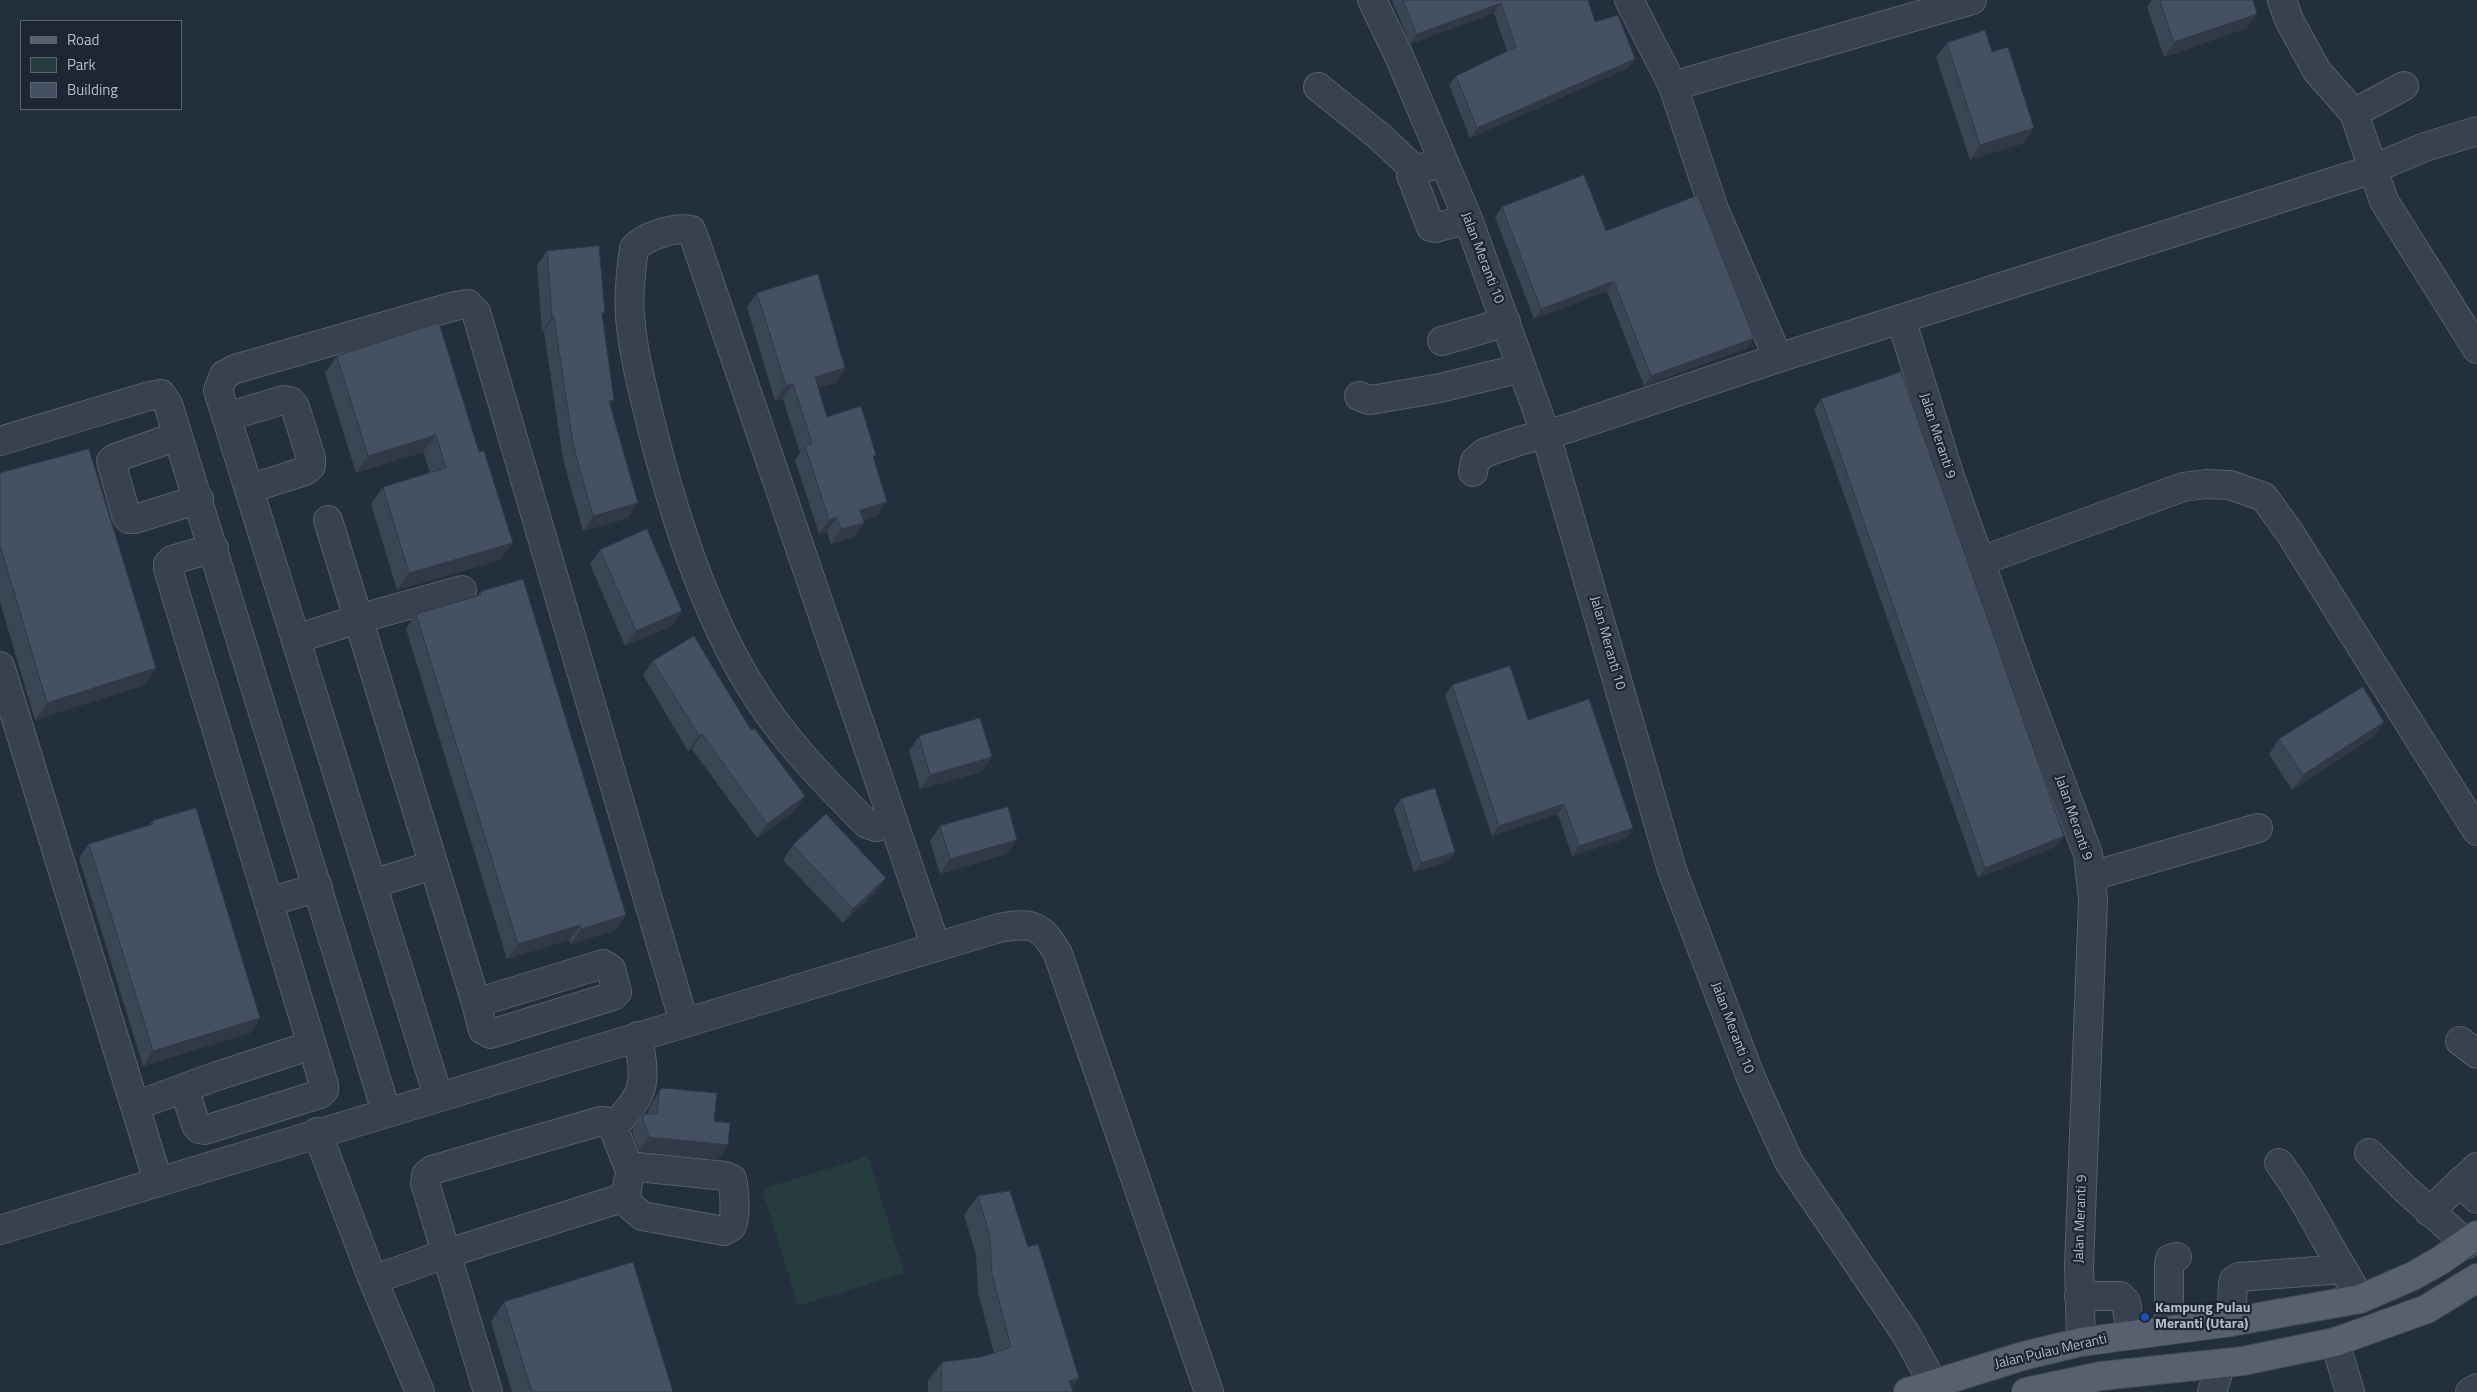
<!DOCTYPE html>
<style>
body{margin:0}
#map{position:relative;width:2477px;height:1392px;overflow:hidden;background:#242f3e;font-family:"Titillium Web",sans-serif}
canvas{display:block}
.legend{position:absolute;left:20px;top:20px;width:162px;height:90px;box-sizing:border-box;background:#1d2633;border:1px solid #59626f;margin:0;padding:6px 9px;list-style:none;font-size:15px;color:#b4bcc9}
.legend li{display:flex;align-items:center;gap:10px;height:25px}
.legend b{width:25px;border:1px solid #59626f}
</style>
<div id="map">
<canvas width="2477" height="1392"></canvas>
<ul class="legend">
<li><b style="height:6px;background:#56606e"></b>Road</li>
<li><b style="height:14px;background:#263c3f"></b>Park</li>
<li><b style="height:14px;background:#455162"></b>Building</li>
</ul>
</div>
<script>
const g = document.querySelector('canvas').getContext('2d');
g.lineJoin = 'round';
function fill(path, color) {
  g.fillStyle = color;
  g.fill(path, 'evenodd');
}
function strokePath(path, color, width, dash) {
  g.strokeStyle = color;
  g.lineWidth = width;
  g.lineCap = dash ? 'butt' : 'round';
  g.setLineDash(dash || []);
  g.stroke(path);
}
function drawText(font, color, halo, rows, align = 'center') {
  g.font = font + ' "Titillium Web",sans-serif';
  g.lineWidth = 4.5;
  g.setLineDash([]);
  g.textBaseline = 'middle';
  g.strokeStyle = halo;
  g.fillStyle = color;
  for (const [text, x, y, turn = 0] of rows) {
    g.save();
    g.translate(x, y);
    g.rotate((+turn || 0) * Math.PI / 180);
    g.textAlign = isNaN(turn) ? turn : align;
    if (halo) g.strokeText(text, 0, 0);
    g.fillText(text, 0, 0);
    g.restore();
  }
}
const green = new Path2D(`
 M 868,1156 L 904,1273 L 798,1306 L 762,1189 Z`);
const minor = new Path2D(`
 M 1372,0 L 1399,56 L 1468,219 L 1546,435 L 1672,870 L 1751,1078 L 1789,1162 L 1906,1334 L 1933,1383
 M 1629,0 L 1673,86 L 1714,209 L 1778,358
 M 2282,0 L 2289,20 L 2317,71 L 2354,113 L 2384,201 L 2477,349
 M 1673,86 L 1972,0
 M 1318,87 L 1379,136 L 1414,169 L 1443,164
 M 2354,113 L 2404,86
 M 1414,169 L 1411,175 L 1431,227 L 1435,228 L 1468,219
 M 1901,319 L 1950,477 L 2020,674 L 2088,854 L 2093,900 L 2079,1266 L 2081,1342
 M 1442,341 L 1506,322
 M 1359,396 L 1369,400 L 1377,399 L 1440,388 L 1522,368
 M 226,417 L 283,400 L 290,401 L 295,407 L 311,458 L 311,466 L 305,471 L 249,489
 M 178,436 L 115,458 L 111,461 L 126,515 L 129,519 L 135,519 L 199,499
 M 0,441 L 149,396 L 161,394 L 168,404 L 386,1111
 M 1473,472 L 1475,461 L 1484,453 L 1522,440 L 1566,429 L 1778,358 L 2373,169 L 2425,147 L 2477,131
 M 328,520 L 476,1003 L 603,964 L 611,969 L 617,992 L 613,996 L 491,1034 L 483,1030 L 476,1003
 M 1981,561 L 2183,487 L 2206,484 L 2230,485 L 2264,497 L 2290,533 L 2477,831
 M 296,639 L 358,619 L 462,590
 M 0,666 L 158,1181
 M 893,821 L 876,827 L 867,824 C 823,780 780,736 748,682 C 703,608 673,512 652,428 C 643,391 633,354 630,316 C 628,294 631,270 634,248 C 646,236 673,227 691,230 L 695,240 L 936,947
 M 2092,876 L 2258,828
 M 372,884 L 433,865
 M 270,902 L 318,887
 M 2460,1041 L 2477,1054
 M 184,1088 L 196,1125 L 199,1129 L 205,1130 L 320,1094 L 324,1090 L 324,1085 L 168,569 L 168,564 L 172,560 L 214,548
 M 438,1096 L 218,390 L 224,375 L 235,369 L 455,306 L 468,304 L 476,312 L 684,1022
 M 135,1106 L 217,1076 L 312,1045
 M 613,1127 C 647,1091 646,1084 638,1036
 M 317,1132 L 373,1280 L 420,1392
 M 2369,1153 L 2405,1189 L 2467,1244
 M 2279,1163 C 2304,1196 2321,1234 2343,1269
 M 2460,1182 L 2477,1199
 M 2429,1212 L 2477,1167
 M 0,1230 L 999,928 C 1032,922 1041,924 1058,954 L 1209,1392
 M 373,1280 L 445,1254 L 622,1198 L 627,1191 L 628,1181
 M 2079,1296 L 2120,1296 L 2126,1302 L 2131,1335
 M 2231,1322 L 2233,1285 L 2234,1280 L 2239,1277 L 2343,1269 L 2360,1299
 M 2169,1329 L 2169,1265 L 2170,1259 L 2177,1257
 M 2335,1342 L 2350,1392
 M 488,1392 L 425,1183 L 426,1175 L 432,1170 L 601,1121 L 609,1122 L 613,1127 L 628,1166 L 725,1176 L 732,1179 C 734,1187 737,1221 731,1227 C 730,1228 726,1230 724,1231 L 642,1216 L 622,1198
 M 2212,1392 L 2221,1364
 M 2470,1392 L 2477,1388`);
const major = new Path2D(`
 M 1908,1392 L 2023,1356 L 2081,1342 L 2231,1322 L 2360,1299 L 2413,1276 L 2441,1260 L 2477,1235
 M 2026,1392 L 2101,1376 L 2243,1361 L 2335,1342 L 2427,1309 L 2477,1278`);
const wall = new Path2D(`
 M 1392,0 L 1588,0 L 1595,22 L 1628,68 L 1470,138 L 1449,85 L 1456,76 L 1507,51 L 1494,13 L 1410,44 Z
 M 2152,0 L 2253,0 L 2247,28 L 2164,57 L 2147,7 Z
 M 1947,43 L 1992,52 L 2024,143 L 1970,160 L 1936,57 Z
 M 1502,207 L 1606,231 L 1754,338 L 1747,348 L 1644,386 L 1607,291 L 1534,319 L 1495,217 Z
 M 547,251 L 602,316 L 610,406 L 628,518 L 583,531 L 563,459 L 544,332 L 542,332 L 537,265 Z
 M 757,293 L 845,368 L 835,383 L 818,388 L 827,417 L 874,459 L 877,516 L 863,520 L 864,523 L 854,537 L 831,544 L 827,532 L 819,534 L 795,460 L 800,453 L 783,399 L 775,401 L 747,307 Z
 M 439,323 L 500,560 L 397,590 L 371,504 L 383,487 L 430,472 L 423,452 L 356,473 L 325,373 L 337,356 Z
 M 1821,399 L 2064,836 L 2057,846 L 1978,878 L 1814,409 Z
 M 0,473 L 156,668 L 144,685 L 35,720 L 0,602 Z
 M 600,550 L 672,626 L 625,646 L 590,564 Z
 M 480,592 L 626,915 L 616,930 L 571,944 L 569,940 L 507,959 L 406,629 L 416,614 L 477,596 Z
 M 653,661 L 751,730 L 805,796 L 794,811 L 757,838 L 692,749 L 688,751 L 643,675 Z
 M 1452,685 L 1528,720 L 1627,838 L 1572,856 L 1558,814 L 1492,836 L 1445,695 Z
 M 2384,722 L 2373,737 L 2292,790 L 2269,754 L 2279,739 Z
 M 919,736 L 992,757 L 981,772 L 920,789 L 909,751 Z
 M 1401,799 L 1448,862 L 1414,872 L 1394,809 Z
 M 152,821 L 260,1018 L 250,1033 L 143,1066 L 79,858 L 89,844 L 149,825 Z
 M 940,826 L 1007,854 L 940,874 L 930,841 Z
 M 793,845 L 876,892 L 843,923 L 783,860 Z
 M 662,1088 L 714,1121 L 718,1160 L 639,1151 L 633,1134 L 633,1128 L 643,1114 L 648,1114 L 649,1107 Z
 M 978,1196 L 1028,1247 L 1079,1378 L 1072,1388 L 1073,1392 L 928,1392 L 928,1381 L 942,1362 L 982,1357 L 994,1353 L 978,1293 L 976,1255 L 964,1215 Z
 M 504,1302 L 673,1392 L 512,1392 L 491,1322 Z`);
const shadedWall = new Path2D(`
 M 1501,3 L 1494,13 L 1410,44 L 1417,34 Z
 M 2257,14 L 2247,28 L 2164,57 L 2174,42 Z
 M 1635,59 L 1628,68 L 1470,138 L 1477,128 Z
 M 2034,128 L 2024,143 L 1970,160 L 1980,145 Z
 M 1614,281 L 1607,291 L 1534,319 L 1541,309 Z
 M 552,317 L 554,317 L 544,332 L 542,332 Z
 M 1754,338 L 1747,348 L 1644,386 L 1651,376 Z
 M 845,368 L 835,383 L 804,392 L 815,377 Z
 M 793,384 L 783,399 L 775,401 L 786,386 Z
 M 614,400 L 604,415 L 609,401 Z
 M 436,435 L 423,452 L 356,473 L 368,456 Z
 M 887,502 L 877,516 L 850,525 L 860,510 Z
 M 638,503 L 628,518 L 583,531 L 593,516 Z
 M 837,517 L 827,532 L 819,534 L 829,520 Z
 M 864,523 L 854,537 L 831,544 L 841,529 Z
 M 513,543 L 500,560 L 397,590 L 409,573 Z
 M 682,611 L 672,626 L 625,646 L 636,631 Z
 M 156,668 L 144,685 L 35,720 L 47,703 Z
 M 2384,722 L 2373,737 L 2292,790 L 2303,775 Z
 M 702,734 L 692,749 L 688,751 L 699,736 Z
 M 992,757 L 981,772 L 920,789 L 930,775 Z
 M 805,796 L 794,811 L 757,838 L 767,824 Z
 M 1564,804 L 1558,814 L 1492,836 L 1499,826 Z
 M 1633,828 L 1627,838 L 1572,856 L 1579,846 Z
 M 2064,836 L 2057,846 L 1978,878 L 1985,868 Z
 M 1017,840 L 1007,854 L 940,874 L 950,859 Z
 M 1455,852 L 1448,862 L 1414,872 L 1421,863 Z
 M 886,878 L 876,892 L 843,923 L 853,909 Z
 M 626,915 L 616,930 L 571,944 L 581,929 Z
 M 580,925 L 569,940 L 507,959 L 518,944 Z
 M 260,1018 L 250,1033 L 143,1066 L 153,1051 Z
 M 649,1137 L 728,1145 L 718,1160 L 639,1151 Z
 M 1079,1378 L 1069,1392 L 1069,1381 Z`);
const building = new Path2D(`
 M 1403,0 L 1588,0 L 1595,22 L 1618,15 L 1635,59 L 1477,128 L 1456,76 L 1516,47 L 1501,3 L 1417,34 Z
 M 2160,0 L 2253,0 L 2257,14 L 2174,42 Z
 M 1985,30 L 1992,52 L 2008,47 L 2034,128 L 1980,145 L 1947,43 Z
 M 1584,175 L 1606,231 L 1698,195 L 1754,338 L 1651,376 L 1614,281 L 1541,309 L 1502,207 Z
 M 599,246 L 605,313 L 602,313 L 614,400 L 609,401 L 638,503 L 593,516 L 573,444 L 554,317 L 552,317 L 547,251 Z
 M 818,274 L 845,368 L 815,377 L 827,417 L 861,406 L 876,455 L 873,456 L 887,502 L 860,510 L 864,523 L 841,529 L 837,517 L 829,520 L 805,446 L 812,443 L 793,384 L 786,386 L 757,293 Z
 M 439,323 L 479,452 L 484,451 L 513,543 L 409,573 L 383,487 L 446,468 L 436,435 L 368,456 L 337,356 Z
 M 1901,372 L 2064,836 L 1985,868 L 1821,399 Z
 M 89,449 L 156,668 L 47,703 L 0,545 L 0,473 Z
 M 647,529 L 682,611 L 636,631 L 600,550 Z
 M 523,579 L 626,915 L 581,929 L 580,925 L 518,944 L 416,614 L 481,595 L 480,592 Z
 M 694,636 L 751,730 L 754,728 L 805,796 L 767,824 L 702,734 L 699,736 L 653,661 Z
 M 1510,666 L 1528,720 L 1589,699 L 1633,828 L 1579,846 L 1564,804 L 1499,826 L 1452,685 Z
 M 2363,687 L 2384,722 L 2303,775 L 2279,739 Z
 M 980,718 L 992,757 L 930,775 L 919,736 Z
 M 1435,788 L 1455,852 L 1421,863 L 1401,799 Z
 M 1008,807 L 1017,840 L 950,859 L 940,826 Z
 M 196,808 L 260,1018 L 153,1051 L 89,844 L 153,824 L 152,821 Z
 M 826,814 L 886,878 L 853,909 L 793,845 Z
 M 662,1088 L 717,1093 L 714,1121 L 730,1123 L 728,1145 L 649,1137 L 643,1120 L 643,1114 L 657,1114 L 659,1092 Z
 M 1010,1191 L 1028,1247 L 1038,1244 L 1079,1378 L 1069,1381 L 1073,1392 L 941,1392 L 942,1362 L 982,1357 L 1011,1347 L 992,1274 L 990,1236 L 978,1196 Z
 M 633,1262 L 673,1392 L 532,1392 L 504,1302 Z`);
const markers = [
 [2145,1317,5,"#1a4fb4"]
];
const streetNames = [
 ["Jalan Meranti 10",1482,258,69],
 ["Jalan Meranti 9",1937,436,72],
 ["Jalan Meranti 10",1607,643,74],
 ["Jalan Meranti 9",2073,818,71],
 ["Jalan Meranti 10",1732,1028,69],
 ["Jalan Meranti 9",2081,1219,-88],
 ["Jalan Pulau Meranti",2051,1352,-13]
];
const poiNames = [
 ["Kampung Pulau",2155,1309],
 ["Meranti (Utara)",2155,1325]
];
fill(green, '#263c3f');
strokePath(minor, '#565f6c', 30);
strokePath(major, '#414a57', 30);
strokePath(minor, '#38414e', 28);
strokePath(major, '#56606e', 28);
fill(wall, '#3b4654');
fill(shadedWall, '#303945');
fill(building, '#455162');
strokePath(building, '#303945', 1);
for (const [x, y, r, color] of markers) {
  const dot = new Path2D();
  dot.arc(x, y, r, 0, 2 * Math.PI);
  g.fillStyle = color;
  g.fill(dot);
  strokePath(dot, '#1d2633', 2);
}
drawText('14px', '#b4bcc9', '#1d2633', streetNames);
drawText('bold 14px', '#b4bcc9', '#1d2633', poiNames, 'left');
</script>
